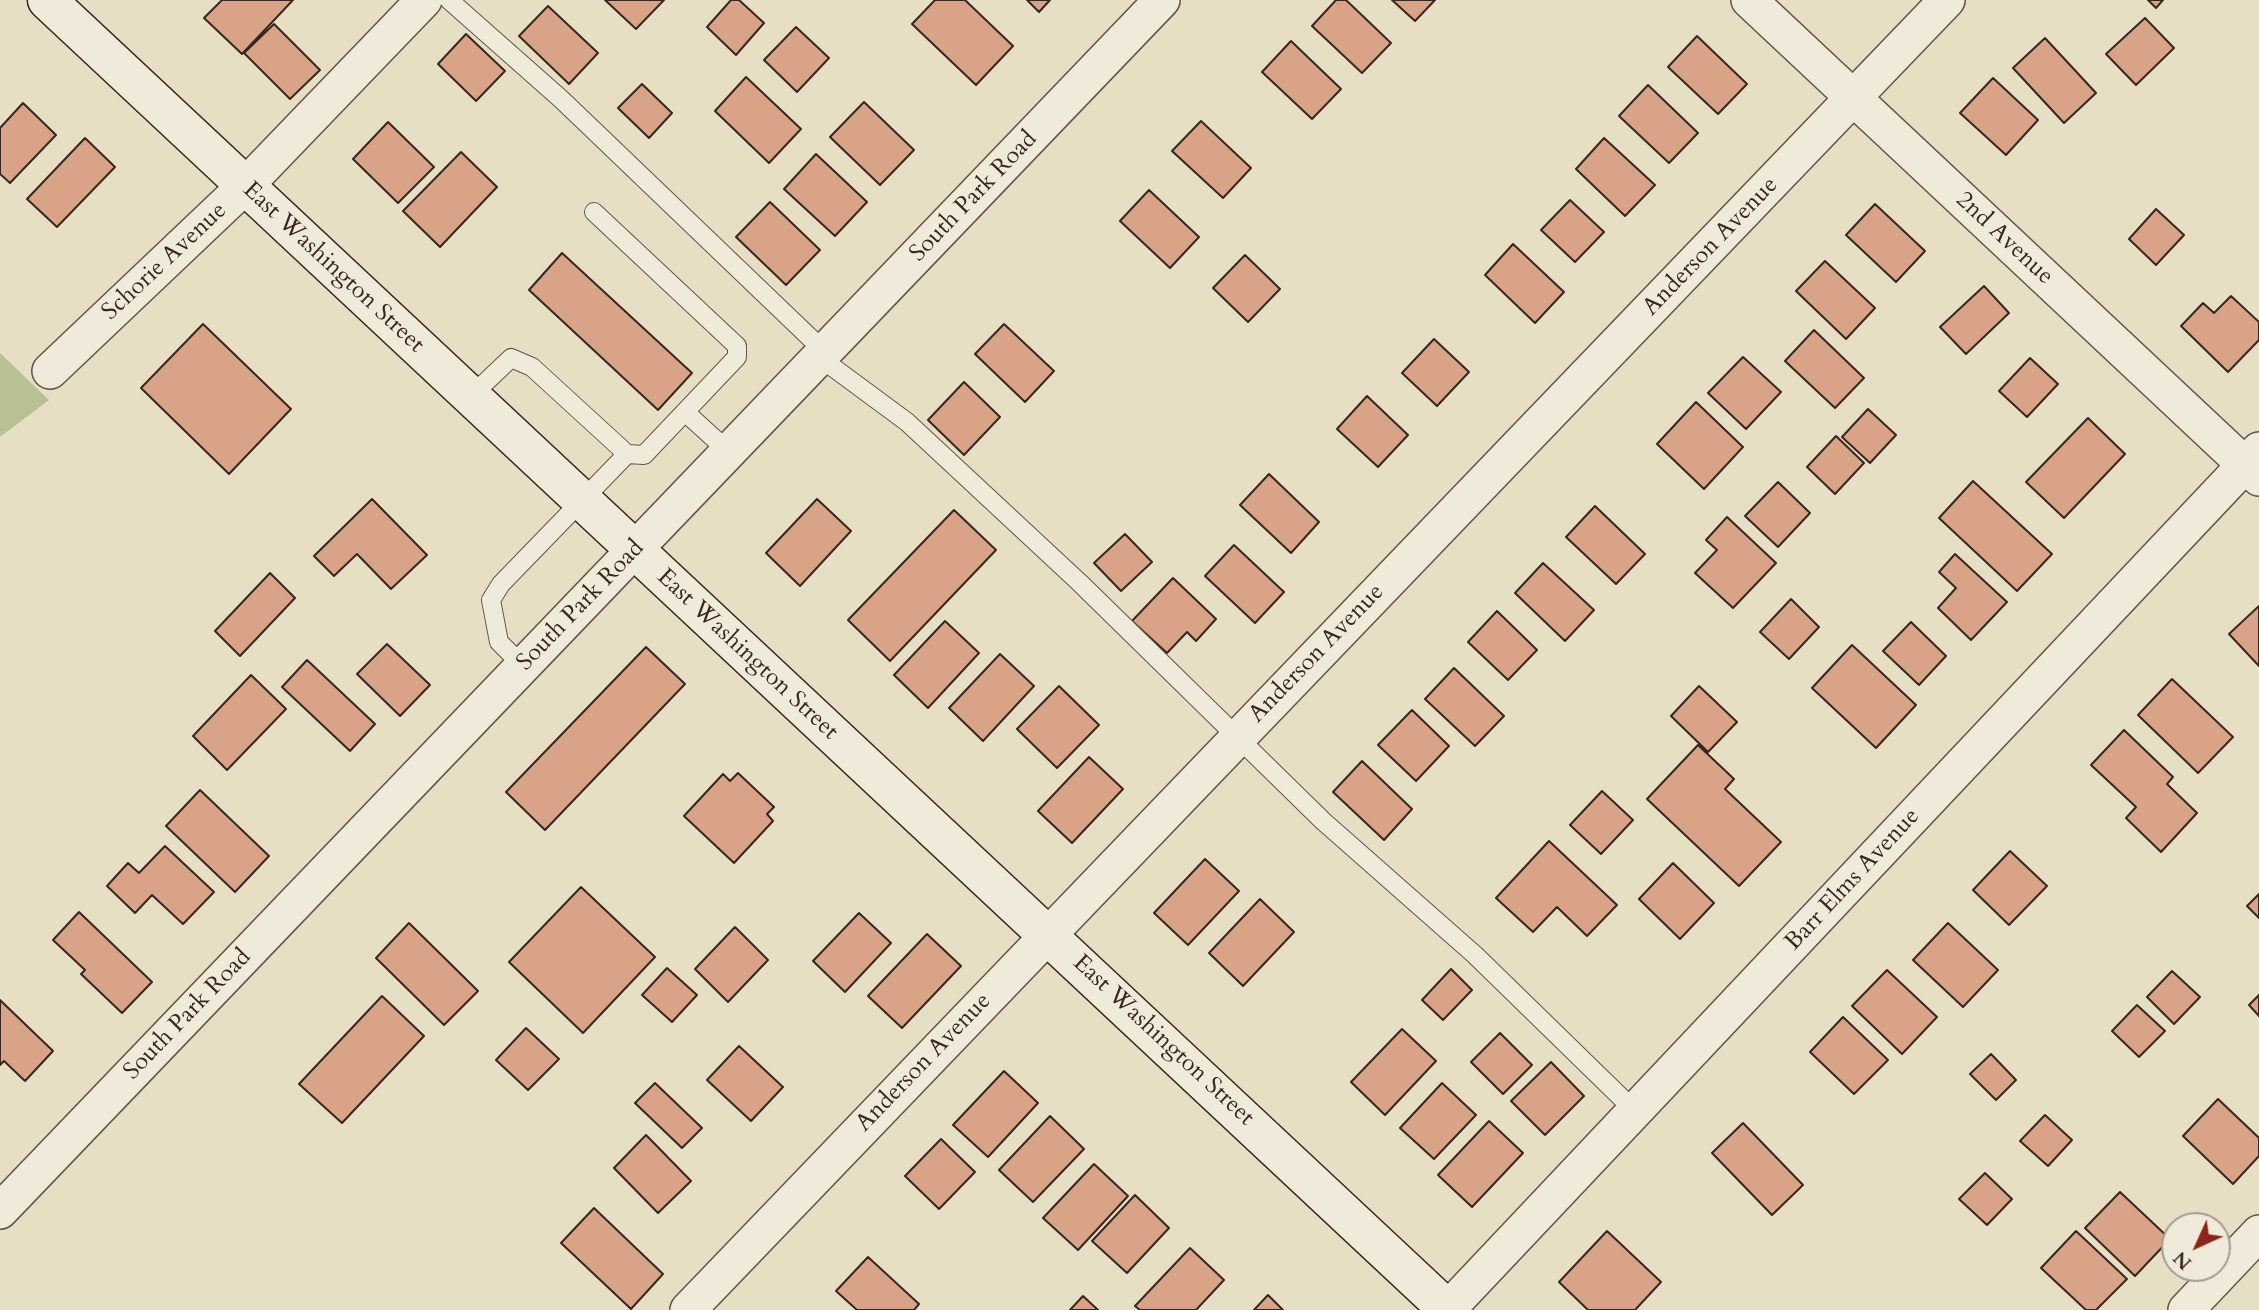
<!DOCTYPE html>
<style>
body{margin:0}
#map{position:relative;width:2259px;height:1310px;overflow:hidden;background:#e6dfc4;font-family:Cardo,serif}
canvas{display:block}
.north{position:absolute;left:2161px;top:1212px;width:70px;height:70px;box-sizing:border-box;background:#efead9;border:2px solid #a69c8f;border-radius:50%;rotate:225deg;font-size:19px;font-weight:700;line-height:28px;text-align:center;color:#38261f}
.north::after{content:'';display:block;margin:auto;width:24px;height:32px;background:#8f2418;clip-path:polygon(50% 0,100% 100%,50% 72%,0 100%)}
</style>
<div id="map">
<canvas width="2259" height="1310"></canvas>
<div class="north">N</div>
</div>
<script>
const g = document.querySelector('canvas').getContext('2d');
g.lineJoin = 'round';
function fill(path, color) {
  g.fillStyle = color;
  g.fill(path, 'evenodd');
}
function strokePath(path, color, width, dash) {
  g.strokeStyle = color;
  g.lineWidth = width;
  g.lineCap = dash ? 'butt' : 'round';
  g.setLineDash(dash || []);
  g.stroke(path);
}
function drawText(font, color, halo, rows, align = 'center') {
  g.font = font + ' Cardo,serif';
  g.lineWidth = 5;
  g.setLineDash([]);
  g.textBaseline = 'middle';
  g.strokeStyle = halo;
  g.fillStyle = color;
  for (const [text, x, y, turn = 0] of rows) {
    g.save();
    g.translate(x, y);
    g.rotate((+turn || 0) * Math.PI / 180);
    g.textAlign = isNaN(turn) ? turn : align;
    if (halo) g.strokeText(text, 0, 0);
    g.fillText(text, 0, 0);
    g.restore();
  }
}
const green = new Path2D(`
 M 0,353 L 49,400 L 0,437 Z`);
const building = new Path2D(`
 M 222,0 L 293,0 L 242,54 L 204,18 Z
 M 605,0 L 664,0 L 636,29 Z
 M 731,0 L 739,0 L 764,23 L 736,55 L 707,27 Z
 M 935,0 L 965,0 L 1013,46 L 976,85 L 912,24 Z
 M 1027,0 L 1050,0 L 1039,12 Z
 M 1336,0 L 1346,0 L 1391,43 L 1362,73 L 1312,26 Z
 M 1392,0 L 1435,0 L 1415,21 Z
 M 2148,0 L 2163,0 L 2156,8 Z
 M 548,6 L 598,53 L 569,84 L 519,36 Z
 M 2145,18 L 2174,48 L 2136,85 L 2106,54 Z
 M 274,24 L 320,70 L 290,99 L 244,53 Z
 M 796,27 L 829,58 L 797,92 L 764,60 Z
 M 466,34 L 505,71 L 476,101 L 438,64 Z
 M 1697,36 L 1747,84 L 1718,114 L 1668,67 Z
 M 2045,38 L 2096,93 L 2064,123 L 2013,68 Z
 M 1291,41 L 1341,89 L 1312,119 L 1262,72 Z
 M 746,77 L 801,129 L 769,163 L 715,111 Z
 M 1993,78 L 2038,120 L 2006,155 L 1960,113 Z
 M 642,84 L 672,113 L 649,138 L 618,108 Z
 M 1648,85 L 1698,133 L 1669,163 L 1619,116 Z
 M 864,102 L 914,150 L 880,185 L 830,137 Z
 M 23,103 L 56,135 L 10,183 L 0,174 L 0,128 Z
 M 1201,121 L 1251,168 L 1223,198 L 1172,151 Z
 M 388,122 L 434,167 L 398,203 L 353,159 Z
 M 85,138 L 115,167 L 57,227 L 27,199 Z
 M 1604,138 L 1655,185 L 1625,216 L 1576,169 Z
 M 461,152 L 497,187 L 440,247 L 403,211 Z
 M 816,154 L 867,202 L 835,236 L 784,189 Z
 M 1149,190 L 1199,237 L 1170,268 L 1120,221 Z
 M 1570,200 L 1604,232 L 1575,262 L 1541,230 Z
 M 770,202 L 820,250 L 786,285 L 736,237 Z
 M 1875,204 L 1925,251 L 1896,282 L 1846,235 Z
 M 2156,209 L 2184,235 L 2156,265 L 2129,239 Z
 M 1513,244 L 1564,292 L 1535,323 L 1485,275 Z
 M 562,253 L 692,373 L 658,410 L 529,290 Z
 M 1245,255 L 1280,289 L 1248,322 L 1213,288 Z
 M 1825,261 L 1875,308 L 1846,339 L 1796,291 Z
 M 1984,286 L 2009,313 L 1966,354 L 1940,327 Z
 M 2231,296 L 2259,322 L 2259,340 L 2228,372 L 2181,326 L 2203,303 L 2214,313 Z
 M 203,324 L 291,409 L 229,474 L 141,388 Z
 M 1004,324 L 1054,371 L 1025,402 L 975,354 Z
 M 1814,330 L 1864,378 L 1835,408 L 1785,361 Z
 M 1434,339 L 1469,372 L 1437,406 L 1402,373 Z
 M 1743,357 L 1781,392 L 1746,429 L 1708,393 Z
 M 2030,358 L 2058,384 L 2027,417 L 1999,391 Z
 M 964,382 L 1000,417 L 964,455 L 928,420 Z
 M 1367,396 L 1408,435 L 1378,467 L 1337,429 Z
 M 1696,402 L 1743,447 L 1704,489 L 1657,444 Z
 M 1868,409 L 1896,435 L 1870,463 L 1842,437 Z
 M 2088,418 L 2125,454 L 2064,518 L 2026,482 Z
 M 1836,436 L 1864,463 L 1835,494 L 1807,467 Z
 M 1269,474 L 1319,522 L 1291,553 L 1240,505 Z
 M 1973,481 L 2052,554 L 2017,591 L 1939,518 Z
 M 1778,482 L 1810,513 L 1778,547 L 1745,516 Z
 M 372,499 L 427,555 L 391,589 L 357,554 L 334,576 L 314,556 Z
 M 817,499 L 851,531 L 800,586 L 766,553 Z
 M 1595,506 L 1645,554 L 1616,584 L 1566,537 Z
 M 954,510 L 996,550 L 890,661 L 848,620 Z
 M 1727,517 L 1776,563 L 1733,608 L 1695,573 L 1717,550 L 1706,540 Z
 M 1125,534 L 1152,562 L 1121,591 L 1094,563 Z
 M 1234,545 L 1284,592 L 1255,623 L 1205,576 Z
 M 1955,554 L 2007,602 L 1971,640 L 1938,608 L 1956,588 L 1939,572 Z
 M 1543,563 L 1594,610 L 1565,641 L 1515,593 Z
 M 270,573 L 295,598 L 240,656 L 215,631 Z
 M 1173,578 L 1216,619 L 1196,641 L 1187,632 L 1167,653 L 1132,621 Z
 M 1791,599 L 1819,627 L 1789,659 L 1760,632 Z
 M 2259,606 L 2259,666 L 2229,634 Z
 M 1497,611 L 1537,650 L 1508,680 L 1468,642 Z
 M 945,621 L 979,653 L 928,708 L 894,675 Z
 M 1911,622 L 1946,656 L 1919,685 L 1883,651 Z
 M 387,644 L 430,685 L 400,716 L 357,674 Z
 M 1852,645 L 1916,705 L 1876,748 L 1812,688 Z
 M 646,647 L 685,684 L 545,830 L 506,792 Z
 M 1000,654 L 1034,686 L 983,741 L 949,708 Z
 M 307,660 L 375,724 L 350,751 L 282,687 Z
 M 1454,668 L 1504,716 L 1475,746 L 1425,699 Z
 M 251,675 L 286,709 L 227,770 L 193,736 Z
 M 2172,679 L 2233,737 L 2198,773 L 2138,715 Z
 M 1059,686 L 1099,725 L 1057,768 L 1017,729 Z
 M 1699,686 L 1737,722 L 1708,752 L 1671,716 Z
 M 1412,710 L 1449,746 L 1416,781 L 1378,745 Z
 M 2124,730 L 2173,777 L 2167,784 L 2197,813 L 2161,852 L 2126,818 L 2136,807 L 2091,765 Z
 M 1698,745 L 1734,779 L 1725,789 L 1781,842 L 1739,886 L 1647,799 Z
 M 1089,757 L 1123,789 L 1072,843 L 1038,811 Z
 M 1362,761 L 1412,809 L 1384,840 L 1333,792 Z
 M 738,773 L 774,807 L 767,814 L 773,821 L 734,863 L 684,816 L 723,774 L 730,781 Z
 M 200,790 L 269,856 L 235,892 L 166,826 Z
 M 1602,791 L 1633,820 L 1601,854 L 1570,825 Z
 M 1549,841 L 1617,905 L 1587,936 L 1557,907 L 1533,932 L 1496,898 Z
 M 165,846 L 214,892 L 183,924 L 152,895 L 135,913 L 107,886 L 128,863 L 139,873 Z
 M 2010,851 L 2047,886 L 2009,925 L 1973,890 Z
 M 1205,859 L 1239,891 L 1188,945 L 1154,913 Z
 M 1673,863 L 1714,903 L 1680,939 L 1639,899 Z
 M 581,887 L 655,957 L 583,1033 L 509,962 Z
 M 2259,894 L 2259,918 L 2247,906 Z
 M 1260,899 L 1294,932 L 1243,986 L 1209,953 Z
 M 79,912 L 152,982 L 122,1013 L 81,974 L 85,970 L 53,940 Z
 M 859,913 L 891,943 L 845,992 L 813,961 Z
 M 409,923 L 478,991 L 444,1025 L 376,958 Z
 M 1948,923 L 1998,970 L 1963,1007 L 1913,960 Z
 M 735,927 L 768,960 L 728,1002 L 695,969 Z
 M 927,934 L 961,966 L 902,1028 L 868,996 Z
 M 667,968 L 697,995 L 672,1022 L 642,995 Z
 M 1451,969 L 1472,990 L 1443,1020 L 1422,1000 Z
 M 1887,970 L 1937,1017 L 1902,1054 L 1852,1006 Z
 M 2172,971 L 2200,997 L 2174,1024 L 2147,997 Z
 M 2259,995 L 2259,1016 L 2249,1005 Z
 M 382,996 L 424,1036 L 342,1123 L 299,1084 Z
 M 0,1000 L 53,1051 L 25,1081 L 4,1061 L 0,1065 Z
 M 2137,1005 L 2165,1031 L 2139,1057 L 2112,1031 Z
 M 1843,1017 L 1888,1060 L 1854,1094 L 1810,1052 Z
 M 526,1028 L 559,1059 L 528,1090 L 496,1060 Z
 M 1402,1029 L 1436,1061 L 1385,1115 L 1351,1082 Z
 M 1500,1033 L 1532,1065 L 1503,1094 L 1471,1062 Z
 M 739,1046 L 783,1087 L 751,1121 L 707,1080 Z
 M 1991,1054 L 2016,1080 L 1996,1100 L 1970,1074 Z
 M 1551,1062 L 1584,1096 L 1545,1135 L 1511,1101 Z
 M 1004,1071 L 1038,1103 L 988,1157 L 953,1125 Z
 M 655,1083 L 702,1128 L 682,1148 L 635,1103 Z
 M 1442,1083 L 1476,1115 L 1434,1159 L 1400,1128 Z
 M 2218,1099 L 2259,1138 L 2259,1156 L 2233,1184 L 2183,1136 Z
 M 2045,1115 L 2072,1140 L 2048,1166 L 2020,1141 Z
 M 1050,1116 L 1084,1149 L 1033,1202 L 999,1170 Z
 M 1489,1121 L 1523,1153 L 1472,1207 L 1438,1175 Z
 M 1743,1123 L 1803,1185 L 1772,1215 L 1712,1153 Z
 M 646,1135 L 691,1181 L 658,1213 L 614,1168 Z
 M 941,1139 L 975,1172 L 939,1209 L 905,1176 Z
 M 1094,1164 L 1128,1196 L 1078,1250 L 1043,1218 Z
 M 1985,1173 L 2012,1199 L 1987,1225 L 1959,1199 Z
 M 2120,1192 L 2170,1239 L 2135,1276 L 2085,1228 Z
 M 1135,1195 L 1169,1228 L 1127,1273 L 1092,1241 Z
 M 594,1208 L 663,1274 L 631,1309 L 561,1243 Z
 M 1607,1231 L 1661,1282 L 1635,1310 L 1588,1310 L 1559,1282 Z
 M 2076,1231 L 2127,1279 L 2096,1310 L 2086,1310 L 2041,1268 Z
 M 1190,1248 L 1224,1280 L 1196,1310 L 1140,1310 L 1135,1306 Z
 M 868,1257 L 919,1304 L 914,1310 L 857,1310 L 836,1291 Z
 M 1268,1295 L 1283,1310 L 1254,1310 Z
 M 1083,1296 L 1098,1310 L 1070,1310 Z`);
const lane = new Path2D(`
 M 449,0 L 561,99 L 825,352
 M 594,212 L 737,346 L 737,357 L 644,455 L 627,454
 M 819,357 L 907,422 L 1080,583 L 1323,821 L 1475,955 L 1635,1111
 M 470,397 L 511,358 L 532,367 L 627,454 L 501,584 L 491,600 L 499,642 L 523,666
 M 685,412 L 729,452`);
const street = new Path2D(`
 M 1749,0 L 2259,478
 M 50,371 L 245,186 L 424,0
 M 0,1211 L 1162,0
 M 688,1310 L 1947,0
 M 1447,1310 L 2259,450
 M 2186,1310 L 2259,1233`);
const secondary = new Path2D(`
 M 47,0 L 1448,1310`);
const streetNames = [
 ["South Park Road",974,197,-46],
 ["2nd Avenue",2004,239,43],
 ["Anderson Avenue",1711,247,-46],
 ["Schorie Avenue",165,262,-43],
 ["East Washington Street",333,268,43],
 ["South Park Road",581,606,-46],
 ["Anderson Avenue",1317,654,-46],
 ["East Washington Street",747,655,43],
 ["Barr Elms Avenue",1853,880,-47],
 ["South Park Road",188,1015,-46],
 ["East Washington Street",1163,1041,43],
 ["Anderson Avenue",924,1063,-46]
];
fill(green, '#b7c192');
fill(building, '#d9a388');
strokePath(building, '#38261f', 2);
strokePath(lane, '#645448', 20);
strokePath(street, '#645448', 38);
strokePath(secondary, '#38261f', 41);
strokePath(lane, '#efead9', 18);
strokePath(street, '#efead9', 35);
strokePath(secondary, '#efead9', 38);
drawText('24px', '#38261f', '#efead9', streetNames);
</script>
